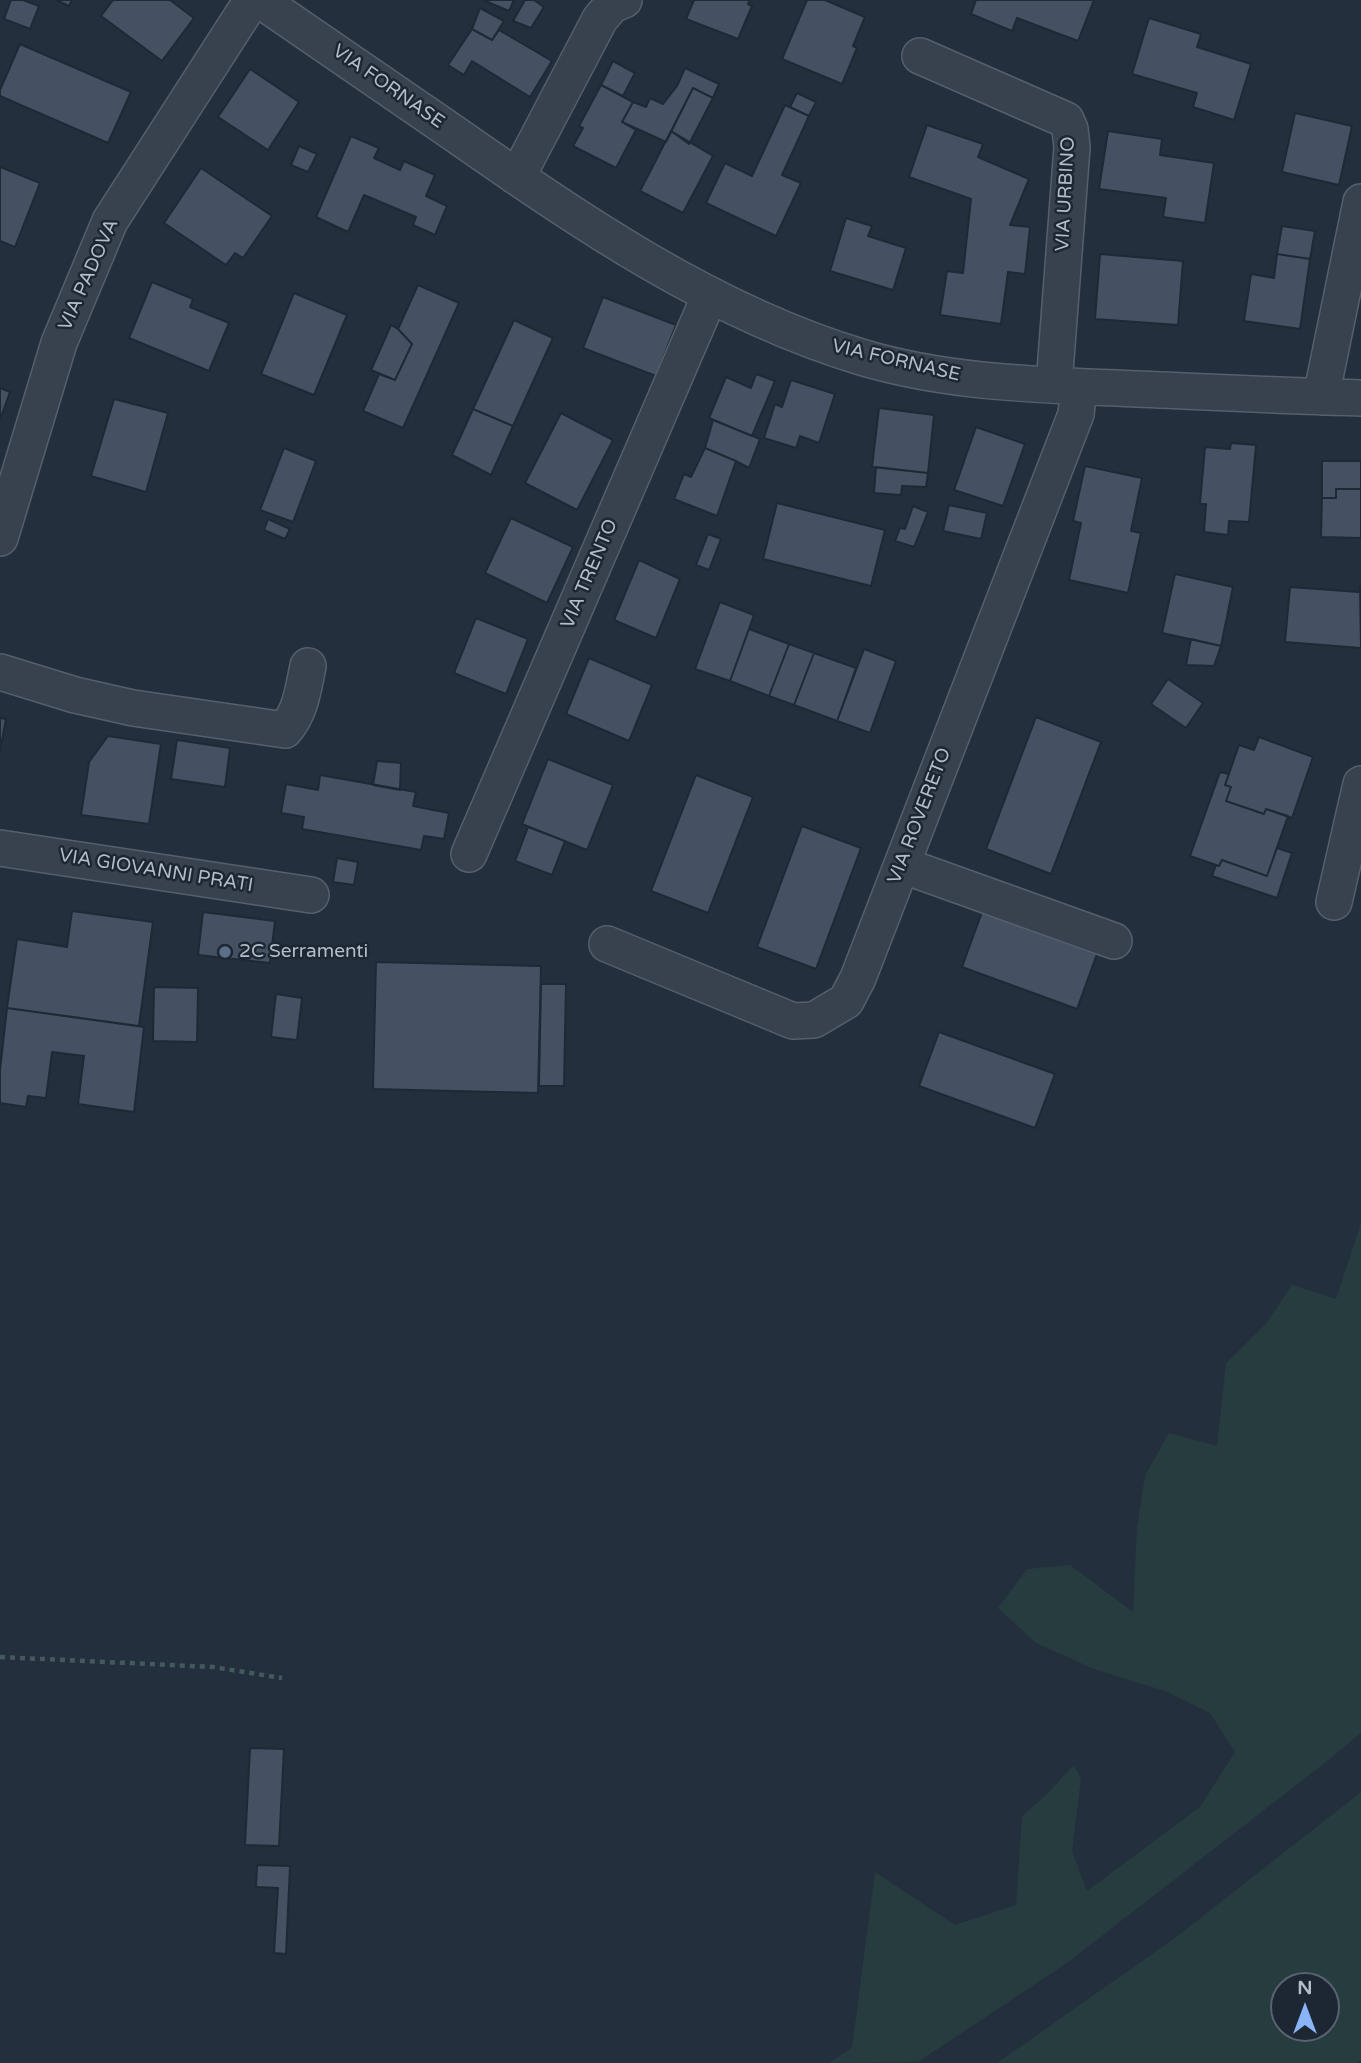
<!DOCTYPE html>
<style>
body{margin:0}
#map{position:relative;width:1361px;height:2063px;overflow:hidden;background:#242f3e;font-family:"Varela Round",sans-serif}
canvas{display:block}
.north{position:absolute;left:1270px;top:1972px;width:70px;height:70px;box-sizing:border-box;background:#1d2633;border:2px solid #59626f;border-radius:50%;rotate:0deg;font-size:19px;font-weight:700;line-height:28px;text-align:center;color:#b4bcc9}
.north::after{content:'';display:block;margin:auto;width:24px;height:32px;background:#8ab4f8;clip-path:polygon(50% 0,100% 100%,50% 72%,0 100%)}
</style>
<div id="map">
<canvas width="1361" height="2063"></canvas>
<div class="north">N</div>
</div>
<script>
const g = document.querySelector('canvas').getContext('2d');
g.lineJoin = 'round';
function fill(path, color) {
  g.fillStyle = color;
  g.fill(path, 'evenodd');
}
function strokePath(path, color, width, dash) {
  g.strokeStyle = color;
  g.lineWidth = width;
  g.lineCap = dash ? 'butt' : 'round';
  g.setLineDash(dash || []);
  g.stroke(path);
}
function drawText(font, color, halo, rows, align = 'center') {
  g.font = font + ' "Varela Round",sans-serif';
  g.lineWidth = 5;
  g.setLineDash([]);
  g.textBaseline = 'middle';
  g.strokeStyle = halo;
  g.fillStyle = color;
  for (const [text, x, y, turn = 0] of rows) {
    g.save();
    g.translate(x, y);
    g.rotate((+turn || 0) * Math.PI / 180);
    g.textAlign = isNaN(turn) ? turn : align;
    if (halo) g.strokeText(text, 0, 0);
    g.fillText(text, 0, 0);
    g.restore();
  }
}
const green = new Path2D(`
 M 1361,1223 L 1361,1733 L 1331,1758 L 1067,1963 L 918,2062 L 829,2063 L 852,2048 L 875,1872 L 955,1925 L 1016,1905 L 1022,1816 L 1045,1796 L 1074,1765 L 1081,1779 L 1072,1851 L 1087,1891 L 1200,1807 L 1235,1752 L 1210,1713 L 1165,1691 L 1094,1669 L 1036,1643 L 998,1608 L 1027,1569 L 1070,1565 L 1133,1612 L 1137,1528 L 1145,1476 L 1169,1433 L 1217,1446 L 1226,1363 L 1266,1324 L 1292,1285 L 1336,1299 Z
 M 1361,1792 L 1361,2061 L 1356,2063 L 997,2063 L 1175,1938 ZM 1284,1986 L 1326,1986 L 1326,2028 L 1284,2028 Z`);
const building = new Path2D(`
 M 11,0 L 23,0 L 39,6 L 30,29 L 4,19 Z
 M 56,0 L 72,0 L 69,6 Z
 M 113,0 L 170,0 L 194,18 L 162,61 L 101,16 Z
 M 483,0 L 514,0 L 509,11 Z
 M 525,0 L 534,0 L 544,7 L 531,28 L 513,21 Z
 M 694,0 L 750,0 L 748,4 L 752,6 L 738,39 L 686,19 Z
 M 807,0 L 825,0 L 865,17 L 853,46 L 857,48 L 842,84 L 782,59 Z
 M 976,0 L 1094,0 L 1078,41 L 1017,18 L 1012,31 L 971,14 Z
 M 480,8 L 504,21 L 492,40 L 472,29 Z
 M 1149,18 L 1201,34 L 1197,47 L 1251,64 L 1234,120 L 1193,107 L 1197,93 L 1132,74 Z
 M 472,29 L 492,40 L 499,30 L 552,61 L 530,97 L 472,61 L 464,75 L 448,65 Z
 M 20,44 L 131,92 L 108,143 L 0,96 L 0,90 Z
 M 613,61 L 635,73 L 623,96 L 601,85 Z
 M 685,68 L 719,84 L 713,98 L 693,88 L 666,142 L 622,122 L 633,102 L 646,107 L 650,98 L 663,104 L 677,86 Z
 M 250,69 L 299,102 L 268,150 L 218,117 Z
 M 601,85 L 633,102 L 622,122 L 636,130 L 616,168 L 573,146 L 583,128 L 579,126 Z
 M 693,88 L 713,98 L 689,144 L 671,131 Z
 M 797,93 L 816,102 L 809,116 L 790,107 Z
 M 785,105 L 809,116 L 782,175 L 801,183 L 776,236 L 706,203 L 725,163 L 752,176 Z
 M 1295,113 L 1352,126 L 1339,185 L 1282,172 Z
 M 927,125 L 983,144 L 978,157 L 1029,179 L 1010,225 L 1030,227 L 1025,274 L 1008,272 L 1001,324 L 940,315 L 947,271 L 963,273 L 971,199 L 909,177 Z
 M 671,131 L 713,156 L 683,213 L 640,191 Z
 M 1108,131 L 1162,139 L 1160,155 L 1214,163 L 1205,223 L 1163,217 L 1166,198 L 1099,189 Z
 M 351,136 L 379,148 L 374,158 L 400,170 L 404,161 L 435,175 L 426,196 L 447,206 L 435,235 L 413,225 L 416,217 L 364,195 L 348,232 L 316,217 Z
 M 299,146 L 317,154 L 308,172 L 291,165 Z
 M 0,167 L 40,183 L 15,247 L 0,241 Z
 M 201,168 L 272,216 L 243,258 L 235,253 L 226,265 L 164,223 Z
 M 846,218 L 872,226 L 868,236 L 906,248 L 893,290 L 830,271 Z
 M 1282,226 L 1315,231 L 1310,259 L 1277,254 Z
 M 1100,254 L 1183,261 L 1178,325 L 1095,319 Z
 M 1277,254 L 1310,259 L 1300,329 L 1244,321 L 1251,274 L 1274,278 Z
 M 152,282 L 193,299 L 190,307 L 229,323 L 209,371 L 129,338 Z
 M 418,285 L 459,303 L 403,428 L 363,411 L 379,374 L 395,380 L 412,344 L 398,329 Z
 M 294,293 L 347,315 L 314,395 L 261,374 Z
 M 603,297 L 676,325 L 656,376 L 583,348 Z
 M 514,320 L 553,338 L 513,426 L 473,409 Z
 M 391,325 L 398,329 L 412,344 L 395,380 L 371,370 Z
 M 756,374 L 775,381 L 752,436 L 709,418 L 726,377 L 751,388 Z
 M 791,380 L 835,394 L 819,443 L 800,436 L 796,448 L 764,438 L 775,404 L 782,407 Z
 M 0,388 L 10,392 L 0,420 Z
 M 114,399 L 168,413 L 146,492 L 91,476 Z
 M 879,408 L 934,415 L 928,473 L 872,467 Z
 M 473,409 L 513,426 L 491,475 L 452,455 Z
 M 561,413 L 613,440 L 577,510 L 525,483 Z
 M 713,420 L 760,439 L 749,468 L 736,461 L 705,448 Z
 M 976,427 L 1025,444 L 1003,506 L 954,490 Z
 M 1231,443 L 1256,445 L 1249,522 L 1229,521 L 1228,535 L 1204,532 L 1206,504 L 1200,504 L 1205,447 L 1230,449 Z
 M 284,448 L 316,461 L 293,522 L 260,510 Z
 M 705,448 L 736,461 L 717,516 L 674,499 L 684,474 L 691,477 Z
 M 1322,461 L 1361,461 L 1361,489 L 1336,489 L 1336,498 L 1322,498 Z
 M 1085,466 L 1142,478 L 1131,531 L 1141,533 L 1128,593 L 1069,580 L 1081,523 L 1073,521 Z
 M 876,467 L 928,473 L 926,487 L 902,486 L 901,495 L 874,493 Z
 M 1336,489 L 1361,489 L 1361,538 L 1321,537 L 1322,498 L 1336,498 Z
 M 777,503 L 885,530 L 871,586 L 763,559 Z
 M 949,505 L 987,513 L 981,539 L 943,531 Z
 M 913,506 L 928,512 L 914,547 L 895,541 L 900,528 L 905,529 Z
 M 511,518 L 573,547 L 547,603 L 485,573 Z
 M 268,519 L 290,529 L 285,539 L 264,530 Z
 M 708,534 L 721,539 L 709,570 L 696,565 Z
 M 639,560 L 680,579 L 656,638 L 614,620 Z
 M 1175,574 L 1233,587 L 1221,646 L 1162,633 Z
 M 1360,586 L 1361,648 L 1285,642 L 1290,587 L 1359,592 Z
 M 720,602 L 754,615 L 730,681 L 695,669 Z
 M 476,618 L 528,639 L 506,694 L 454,673 Z
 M 749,629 L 789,644 L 769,696 L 730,681 Z
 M 1191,639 L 1221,646 L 1214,666 L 1186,665 Z
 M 789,644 L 814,653 L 794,705 L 769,696 Z
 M 864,649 L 896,661 L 870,733 L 837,721 Z
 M 814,653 L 856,668 L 837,721 L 794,705 Z
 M 589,658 L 652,685 L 629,741 L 566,714 Z
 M 1168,679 L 1203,703 L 1186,728 L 1151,704 Z
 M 1036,717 L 1101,742 L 1051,874 L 986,849 Z
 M 0,718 L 6,719 L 0,751 Z
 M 108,736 L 161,744 L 149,824 L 81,815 L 89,762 Z
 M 1259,737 L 1313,757 L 1292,818 L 1266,809 L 1264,814 L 1226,801 L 1231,787 L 1225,785 L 1239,745 L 1254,750 Z
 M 177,740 L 230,748 L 225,787 L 171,779 Z
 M 548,759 L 613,785 L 587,850 L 522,824 Z
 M 377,761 L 401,763 L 400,790 L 373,785 Z
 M 1220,772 L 1229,774 L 1225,785 L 1231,787 L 1226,801 L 1264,814 L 1266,809 L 1288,816 L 1267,876 L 1222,860 L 1219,866 L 1190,856 Z
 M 320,775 L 416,792 L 413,806 L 449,813 L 444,839 L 424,836 L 421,850 L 302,829 L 304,817 L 281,813 L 286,784 L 318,790 Z
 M 696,775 L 753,797 L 708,913 L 651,891 Z
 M 802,826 L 861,848 L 816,969 L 757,947 Z
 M 528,827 L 565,841 L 552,875 L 515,861 Z
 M 1277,848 L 1292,853 L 1277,898 L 1212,876 L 1216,865 L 1219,866 L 1222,860 L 1267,876 Z
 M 337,858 L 358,862 L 354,885 L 333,882 Z
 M 72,911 L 153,922 L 139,1026 L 7,1008 L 17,939 L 67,947 Z
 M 203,912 L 275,921 L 270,963 L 198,955 Z
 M 982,912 L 1097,954 L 1077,1009 L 962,967 Z
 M 376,962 L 541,966 L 538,1093 L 373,1089 Z
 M 541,984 L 566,984 L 564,1086 L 539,1086 Z
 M 154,987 L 198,988 L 197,1042 L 153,1041 Z
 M 276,994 L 302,998 L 297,1040 L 271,1037 Z
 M 7,1008 L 144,1027 L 134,1112 L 78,1104 L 84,1056 L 52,1052 L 46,1098 L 28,1096 L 26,1107 L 0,1103 L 0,1070 Z
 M 939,1032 L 1055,1074 L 1035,1128 L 919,1086 Z
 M 250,1748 L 284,1749 L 279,1846 L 245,1845 Z
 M 257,1865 L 290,1866 L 286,1954 L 274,1953 L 278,1888 L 256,1887 Z`);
const path = new Path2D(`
 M 0,1657 L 213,1667 L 282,1678`);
const minor = new Path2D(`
 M 260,0 C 325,44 390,89 455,134 C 581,222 712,312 861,357 C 951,384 1045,385 1137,389 C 1212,392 1286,396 1361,398
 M 920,56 L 1066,120 L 1070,129 L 1072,147 L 1054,385
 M 515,176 L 525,162 L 600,19 L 612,5 L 624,0
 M 1321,397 L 1361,202
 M 0,538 L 59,343 L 110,221 L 252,0
 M 0,672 L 75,695 L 133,708 L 285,730 C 301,711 303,690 308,666
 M 0,848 L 311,895
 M 469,854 L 710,295
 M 902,865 L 1114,941
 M 1334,902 L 1361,784
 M 607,944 L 793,1021 L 814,1020 L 846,1001 L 858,978 L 1076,414 L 1079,387`);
const markers = [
 [225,952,7,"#5c6f8a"]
];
const streetNames = [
 ["VIA FORNASE",388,87,35],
 ["VIA URBINO",1066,194,-87],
 ["VIA PADOVA",89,275,-66],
 ["VIA FORNASE",896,361,13],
 ["VIA TRENTO",590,574,-67],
 ["VIA ROVERETO",920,816,-69],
 ["VIA GIOVANNI PRATI",156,871,9]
];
const poiNames = [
 ["2C Serramenti",239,952]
];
fill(green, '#263c3f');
fill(building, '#455162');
strokePath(building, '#1f2835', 2);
strokePath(minor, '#565f6c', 38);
strokePath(path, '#44595c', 4.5, [5, 5]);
strokePath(minor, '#38414e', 35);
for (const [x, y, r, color] of markers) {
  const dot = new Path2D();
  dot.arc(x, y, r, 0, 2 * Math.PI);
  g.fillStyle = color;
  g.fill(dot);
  strokePath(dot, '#1d2633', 2.5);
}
drawText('19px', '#b4bcc9', '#1d2633', streetNames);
drawText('19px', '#b4bcc9', '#1d2633', poiNames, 'left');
</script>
